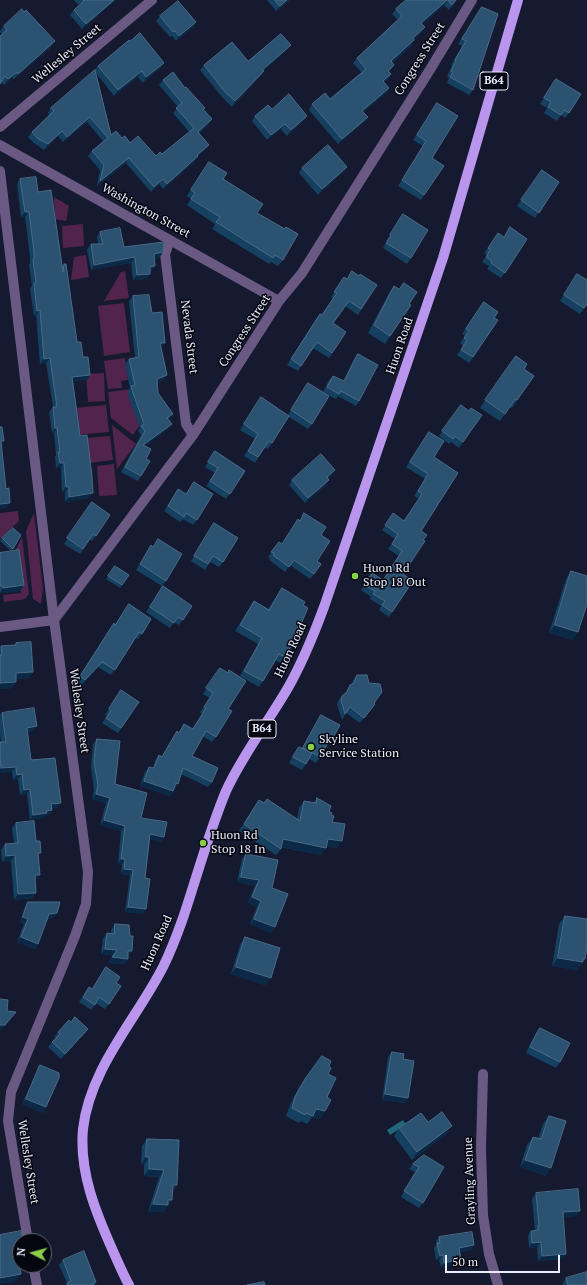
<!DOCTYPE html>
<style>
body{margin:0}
#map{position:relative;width:587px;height:1285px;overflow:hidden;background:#151a30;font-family:"PT Serif",serif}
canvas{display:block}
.north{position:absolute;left:12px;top:1233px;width:40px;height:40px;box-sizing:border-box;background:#05060f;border:1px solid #60626e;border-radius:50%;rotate:276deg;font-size:11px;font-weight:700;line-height:16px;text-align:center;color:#e8ecfc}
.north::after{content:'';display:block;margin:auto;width:14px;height:18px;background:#89cf48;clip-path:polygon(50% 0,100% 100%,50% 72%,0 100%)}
.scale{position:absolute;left:445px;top:1255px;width:115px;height:18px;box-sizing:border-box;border:2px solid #e8ecfc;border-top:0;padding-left:5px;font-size:12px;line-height:14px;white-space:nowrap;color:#e8ecfc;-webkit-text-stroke:3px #05060f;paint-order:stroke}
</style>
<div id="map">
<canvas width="587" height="1285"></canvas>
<div class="north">N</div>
<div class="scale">50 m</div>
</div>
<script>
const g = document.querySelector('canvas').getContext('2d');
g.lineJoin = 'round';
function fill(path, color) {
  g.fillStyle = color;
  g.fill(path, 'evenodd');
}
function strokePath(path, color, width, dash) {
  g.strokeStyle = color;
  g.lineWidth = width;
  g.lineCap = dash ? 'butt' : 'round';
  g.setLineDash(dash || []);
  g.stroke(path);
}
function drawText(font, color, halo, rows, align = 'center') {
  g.font = font + ' "PT Serif",serif';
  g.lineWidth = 3;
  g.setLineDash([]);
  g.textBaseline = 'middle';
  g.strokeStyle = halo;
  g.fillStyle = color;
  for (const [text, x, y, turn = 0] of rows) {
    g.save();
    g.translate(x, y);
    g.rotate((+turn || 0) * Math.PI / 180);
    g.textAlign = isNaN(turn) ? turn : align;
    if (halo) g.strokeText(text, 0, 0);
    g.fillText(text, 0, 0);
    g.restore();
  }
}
const green = new Path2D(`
 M 54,197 L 69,206 L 66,221 L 55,219 Z
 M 83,224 L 84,246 L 63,248 L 62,226 Z
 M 86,255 L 89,277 L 71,280 L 74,257 Z
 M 125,271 L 129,298 L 104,301 L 121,272 Z
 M 124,303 L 130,352 L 104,356 L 98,306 Z
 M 125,358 L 128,380 L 121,381 L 122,388 L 108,389 L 104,361 Z
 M 104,373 L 105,401 L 88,402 L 86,374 Z
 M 138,388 L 147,415 L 133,435 L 111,418 L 108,392 Z
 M 106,405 L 109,432 L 77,435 L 74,408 Z
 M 112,425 L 136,444 L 117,469 Z
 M 110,436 L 113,460 L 90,463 L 87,438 Z
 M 114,464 L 117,495 L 99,496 L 97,466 Z
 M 18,511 L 19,521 L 0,539 L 0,513 Z
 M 34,513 L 43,589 L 41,604 L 33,599 L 26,531 Z
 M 22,537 L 29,594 L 25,599 L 4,602 L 3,595 L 21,593 L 16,549 Z`);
const water = new Path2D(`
 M 403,1120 L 406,1125 L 390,1135 L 387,1130 Z`);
const minor = new Path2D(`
 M 0,127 L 152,0
 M 0,145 L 279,301
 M 0,171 L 54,620 L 88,872 L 86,904 L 75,936 L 11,1092 L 8,1121 L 28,1241
 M 170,240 L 165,254 L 186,424 L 193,435
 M 0,627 L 54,620 L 193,435 L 279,301 L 302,273 L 431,68 L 472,0
 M 483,1074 L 481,1148 L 483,1215 L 489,1254 L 498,1285
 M 33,1265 L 37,1285`);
const major = new Path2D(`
 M 129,1285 C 123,1274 118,1262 113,1251 C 96,1213 79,1172 83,1129 C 90,1068 136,1020 163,967 C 171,951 177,935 183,918 C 197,876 209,832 226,791 C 243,754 269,721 289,686 C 303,661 314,634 324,607 L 443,258 L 518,0`);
const wall = new Path2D(`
 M 74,0 L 116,0 L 82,29 L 70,15 L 74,10 L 79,5 Z
 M 267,0 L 290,0 L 276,11 Z
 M 406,0 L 456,0 L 449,10 L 444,5 L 422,24 L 425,27 L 421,32 L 414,39 L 411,46 L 392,63 L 394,65 L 389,72 L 391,74 L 388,79 L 384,82 L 389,88 L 386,93 L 363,112 L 368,117 L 364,122 L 338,144 L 309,110 L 312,104 L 330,99 L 362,73 L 353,63 L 357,58 L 398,20 L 392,14 L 396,9 Z
 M 482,7 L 473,90 L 469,95 L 447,83 L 449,77 L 447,76 L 452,66 L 451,65 L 462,46 L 458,44 Z
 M 160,16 L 196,22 L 193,27 L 176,41 L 172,36 L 170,37 L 156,21 Z
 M 4,26 L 51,47 L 14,79 L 12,78 L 4,85 L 1,82 L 2,34 L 0,32 L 0,31 Z
 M 130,41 L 164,63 L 160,68 L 143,83 L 138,77 L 114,96 L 96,73 L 111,135 L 122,138 L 156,156 L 162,154 L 189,132 L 173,113 L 178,107 L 159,85 L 163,80 L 185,88 L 205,108 L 204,110 L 209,124 L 199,133 L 205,150 L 198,156 L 195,161 L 163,189 L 159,184 L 151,192 L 126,163 L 97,186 L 100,170 L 88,156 L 92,151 L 103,141 L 87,122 L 63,142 L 58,136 L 44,150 L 34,143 L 28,137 L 32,132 L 49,115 L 48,113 L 51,108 L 94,71 L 98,66 Z
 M 291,45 L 287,50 L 263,71 L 264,71 L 260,76 L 232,107 L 222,97 L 200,70 L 204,65 L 248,61 Z
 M 556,79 L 569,113 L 565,118 L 561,115 L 557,121 L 544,113 L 547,108 L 540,104 Z
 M 437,103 L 432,158 L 424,195 L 421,200 L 398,186 L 423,146 L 413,140 Z
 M 255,116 L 303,121 L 287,136 L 281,129 L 267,140 L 252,121 Z
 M 205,168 L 223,179 L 257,213 L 283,260 L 278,266 L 271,262 L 269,264 L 212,229 L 215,224 L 187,205 L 191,199 L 187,196 Z
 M 302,168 L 343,172 L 318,195 L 299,173 Z
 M 542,170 L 559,182 L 535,218 L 517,206 Z
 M 20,179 L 38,192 L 62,267 L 64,264 L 77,342 L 83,357 L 90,375 L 87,380 L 73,381 L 89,498 L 65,502 L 65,492 L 62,492 L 61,468 L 56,468 L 55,457 L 56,455 L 54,433 L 52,433 L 49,412 L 53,407 L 46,363 L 40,364 L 36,315 L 34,316 L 30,289 L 32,286 L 29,265 L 30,263 L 30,257 L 25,217 L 21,217 L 17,184 Z
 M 403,214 L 411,258 L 407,264 L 383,248 L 387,241 L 386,241 Z
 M 100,232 L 124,247 L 163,252 L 159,258 L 154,259 L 155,266 L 151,271 L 150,272 L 146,279 L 133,280 L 131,263 L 91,270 L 87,250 L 91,244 L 98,244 L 97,237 Z
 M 498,233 L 504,237 L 527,239 L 501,278 L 487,269 L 489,266 L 482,262 L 487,255 L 484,253 Z
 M 577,274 L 587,304 L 580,314 L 560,301 Z
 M 359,276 L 377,285 L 358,315 L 345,306 L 333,323 L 346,332 L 329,358 L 313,348 L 298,371 L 287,365 L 316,319 L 322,315 L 333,299 L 331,297 L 344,277 L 347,279 Z
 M 394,286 L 399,289 L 409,304 L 411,305 L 385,344 L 368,333 L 389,293 Z
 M 133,296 L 152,313 L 165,343 L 161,348 L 167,375 L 163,380 L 157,383 L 158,393 L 173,414 L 168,420 L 168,429 L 145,446 L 146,459 L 141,476 L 138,481 L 121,472 L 141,435 L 138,431 L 140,428 L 129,398 L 128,391 L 130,388 L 125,364 L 129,359 L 135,358 L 129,301 Z
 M 484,302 L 494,318 L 498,320 L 469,363 L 457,355 L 463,346 L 460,343 L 465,336 L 462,334 Z
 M 358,354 L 359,401 L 356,406 L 338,396 L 336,399 L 323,392 L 329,380 L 333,376 L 343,381 L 354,359 Z
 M 516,356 L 524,369 L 534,376 L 512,408 L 510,407 L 500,421 L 480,408 Z
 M 308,383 L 312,424 L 308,429 L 289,417 L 268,449 L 265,447 L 255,463 L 244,456 L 255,439 L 240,430 L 257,403 L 288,415 Z
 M 461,405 L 463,442 L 459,448 L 451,442 L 449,444 L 439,436 Z
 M 429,432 L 434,457 L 421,531 L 423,540 L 403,574 L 413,581 L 389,617 L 379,610 L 381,606 L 370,599 L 371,597 L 361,590 L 372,573 L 383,580 L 399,556 L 388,549 L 395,539 L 382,530 L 393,513 L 404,521 L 419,499 L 414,496 L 425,479 L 406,467 Z
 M 215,451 L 245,471 L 226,499 L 206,486 L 215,473 L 205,467 Z
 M 335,470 L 331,475 L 328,478 L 326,485 L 305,503 L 289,485 L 292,480 Z
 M 178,489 L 197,520 L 193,525 L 183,519 L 180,522 L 164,511 Z
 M 92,502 L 110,515 L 92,541 L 90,539 L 80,554 L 64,544 Z
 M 214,523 L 223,562 L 219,567 L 210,562 L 205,570 L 191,561 Z
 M 21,535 L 11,551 L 0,541 L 2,538 Z
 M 321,535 L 317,561 L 321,564 L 310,579 L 290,565 L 285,572 L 269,560 L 270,558 L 268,557 L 279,542 L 282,544 Z
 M 151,545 L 153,547 L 166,581 L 162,586 L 136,570 Z
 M 0,553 L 24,585 L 20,591 L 0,593 Z
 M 115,566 L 129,575 L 120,588 L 106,579 Z
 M 571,571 L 573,640 L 549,633 L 566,579 Z
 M 163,586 L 192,606 L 179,625 L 174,622 L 170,628 L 146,612 Z
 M 282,588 L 303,605 L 285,657 L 281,663 L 275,660 L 263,681 L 259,687 L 240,676 L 258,644 L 235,631 L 254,601 L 268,609 Z
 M 151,619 L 138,639 L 136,638 L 111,675 L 98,667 L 82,685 L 77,681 L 110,629 L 115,625 Z
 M 16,643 L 29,678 L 16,679 L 12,688 L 0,689 L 0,648 L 1,646 L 14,645 Z
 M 220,668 L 228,709 L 216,737 L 212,742 L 203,736 L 192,756 L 212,782 L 208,787 L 181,774 L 178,784 L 170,796 L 140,786 L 145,772 L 149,767 L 153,768 L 155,760 L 159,755 L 162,756 L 177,731 L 179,733 L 184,724 L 192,729 L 202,714 L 200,712 L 210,698 L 203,694 Z
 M 357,675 L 375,704 L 360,723 L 346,713 L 342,720 L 337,705 L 338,701 L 342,696 L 345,693 L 350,685 L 352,684 L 353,680 Z
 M 121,690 L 139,702 L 118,733 L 102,723 L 107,716 L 105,715 Z
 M 2,713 L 33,731 L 27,732 L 31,760 L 61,803 L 57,808 L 52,808 L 52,810 L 49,815 L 45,815 L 43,818 L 30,820 L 27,794 L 20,795 L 18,779 L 13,780 L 12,772 L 0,773 L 0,742 L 1,742 L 0,731 L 0,715 Z
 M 321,715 L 334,736 L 330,742 L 329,741 L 320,757 L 316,763 L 309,759 L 302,770 L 289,763 L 295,752 L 299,747 L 302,748 L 317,721 Z
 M 97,739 L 115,784 L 141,818 L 164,837 L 161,842 L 150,839 L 145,878 L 143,914 L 125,912 L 130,875 L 121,874 L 122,865 L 118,864 L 121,831 L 100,825 L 106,803 L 92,799 L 94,790 L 91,767 L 93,744 Z
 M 317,798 L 329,812 L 331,815 L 337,848 L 326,846 L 321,855 L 281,847 L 281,849 L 276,855 L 239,831 L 254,807 L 264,803 L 297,819 L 299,808 L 304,801 L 313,803 Z
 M 16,823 L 36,841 L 39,857 L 36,880 L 35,880 L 36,893 L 32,898 L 14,900 L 11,861 L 2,862 L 1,850 L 5,844 L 14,843 L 12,828 Z
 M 246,854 L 272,888 L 271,933 L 250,924 L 257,907 L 248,903 L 255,886 L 237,882 L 242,859 Z
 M 28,902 L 57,913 L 53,918 L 48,919 L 35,949 L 17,942 L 24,924 L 20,922 L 25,907 Z
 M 565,916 L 587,919 L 587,950 L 585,959 L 577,970 L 552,966 L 559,924 Z
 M 115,924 L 130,936 L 132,951 L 128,956 L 128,959 L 124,964 L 108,963 L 113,955 L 101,954 L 103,939 L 107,933 L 111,934 L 111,930 Z
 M 245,937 L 271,978 L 265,985 L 231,974 L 240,945 Z
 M 116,983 L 109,1004 L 105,1009 L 96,1003 L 91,1010 L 79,1002 L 89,987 L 91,989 Z
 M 71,1022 L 88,1029 L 84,1034 L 61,1059 L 48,1047 L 56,1038 L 54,1037 L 58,1032 Z
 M 540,1028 L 560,1062 L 556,1068 L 526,1053 L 536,1033 Z
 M 392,1052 L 403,1059 L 405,1103 L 382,1100 L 388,1057 Z
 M 322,1056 L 329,1066 L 325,1111 L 320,1119 L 312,1117 L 307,1124 L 301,1121 L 299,1123 L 286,1116 L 290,1105 L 299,1087 Z
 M 40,1065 L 46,1107 L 43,1113 L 22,1104 L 37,1071 Z
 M 549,1116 L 546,1176 L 520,1167 L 527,1145 L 533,1137 L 538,1139 L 543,1124 Z
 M 399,1128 L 447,1134 L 412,1160 L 394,1136 Z
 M 147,1139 L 177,1185 L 173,1191 L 172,1200 L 163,1212 L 148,1212 L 159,1177 L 144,1176 L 144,1165 L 141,1164 L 142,1146 Z
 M 424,1155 L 423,1203 L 419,1208 L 401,1197 L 415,1172 L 409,1169 L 413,1164 Z
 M 536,1193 L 580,1211 L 576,1216 L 563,1217 L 566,1254 L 562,1259 L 538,1261 L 537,1247 L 529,1248 L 528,1236 L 531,1231 L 534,1231 L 535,1230 L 532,1199 Z
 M 439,1237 L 474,1245 L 471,1250 L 460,1252 L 458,1264 L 441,1267 L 439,1260 L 436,1260 L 434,1248 L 436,1245 L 436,1241 Z
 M 63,1260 L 94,1285 L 66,1285 L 67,1283 L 59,1265 Z
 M 566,1278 L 587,1285 L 563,1285 L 563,1283 Z`);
const shadedWall = new Path2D(`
 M 114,0 L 116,0 L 82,29 L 86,24 Z
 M 287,0 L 290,0 L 276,11 L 280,6 Z
 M 448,0 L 444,5 L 418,29 L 421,23 Z
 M 196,22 L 193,27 L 176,41 L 179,36 Z
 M 425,27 L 421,32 L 409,44 L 413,38 Z
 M 414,40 L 411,46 L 387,67 L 391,61 Z
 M 55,41 L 51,47 L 14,79 L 18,74 Z
 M 291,45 L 287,50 L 258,75 L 262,70 Z
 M 164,63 L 160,68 L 143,83 L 146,77 Z
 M 142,71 L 138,77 L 114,96 L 118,90 Z
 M 264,71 L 260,76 L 232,107 L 235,101 Z
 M 17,72 L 12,78 L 4,85 L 8,79 Z
 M 391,74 L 388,79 L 380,86 L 383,81 Z
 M 389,88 L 386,93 L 358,116 L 362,111 Z
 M 307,116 L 303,121 L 287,136 L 291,130 Z
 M 90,117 L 87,122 L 63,142 L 67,137 Z
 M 368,117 L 364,122 L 338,144 L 342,139 Z
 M 212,119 L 209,124 L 194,137 L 198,132 Z
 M 285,124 L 281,129 L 267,140 L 271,135 Z
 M 62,131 L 58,136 L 44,150 L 48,144 Z
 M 209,145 L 205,150 L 193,160 L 197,155 Z
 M 198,156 L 195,161 L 163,189 L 167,184 Z
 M 129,158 L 126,163 L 97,186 L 100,181 Z
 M 347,167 L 343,172 L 318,195 L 322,189 Z
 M 163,179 L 159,184 L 151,192 L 154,187 Z
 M 25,212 L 29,212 L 25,217 L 21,217 Z
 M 163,252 L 159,258 L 150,259 L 154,254 Z
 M 135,257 L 131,263 L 91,270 L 94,265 Z
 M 155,266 L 151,271 L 146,272 L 150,267 Z
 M 150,274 L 146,279 L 133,280 L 137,275 Z
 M 40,310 L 36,315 L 34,316 L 37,311 Z
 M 160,343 L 165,343 L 161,348 L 156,348 Z
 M 50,358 L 46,363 L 40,364 L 44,359 Z
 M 90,375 L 87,380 L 68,382 L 72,377 Z
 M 167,375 L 163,380 L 153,384 L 157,379 Z
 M 173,414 L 170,419 L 164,423 L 167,418 Z
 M 172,424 L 168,429 L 140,450 L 143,445 Z
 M 55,428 L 57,428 L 54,433 L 52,433 Z
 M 60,463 L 64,463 L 61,468 L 56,468 Z
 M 335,470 L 331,475 L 323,482 L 327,477 Z
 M 329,480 L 326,485 L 305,503 L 308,498 Z
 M 66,487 L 69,487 L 65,492 L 62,492 Z
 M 93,493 L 89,498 L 65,502 L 69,497 Z
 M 10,503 L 6,508 L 0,509 L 0,504 Z
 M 24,585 L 20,591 L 0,593 L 3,588 Z
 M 555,625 L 578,632 L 573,640 L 549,633 Z
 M 102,662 L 98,667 L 82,685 L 85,680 Z
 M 33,672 L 29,678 L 11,679 L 16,673 Z
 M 16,682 L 12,688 L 0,689 L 0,683 Z
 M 37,726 L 33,731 L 23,733 L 27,728 Z
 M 16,767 L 12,772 L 0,773 L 0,770 L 1,768 Z
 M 22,774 L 18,779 L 13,780 L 17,775 Z
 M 144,781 L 173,791 L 170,796 L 140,786 Z
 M 176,783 L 178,784 L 174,789 L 172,788 Z
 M 30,789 L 27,794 L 20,795 L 24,790 Z
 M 96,794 L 110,798 L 106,803 L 92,799 Z
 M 61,803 L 57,808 L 48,809 L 51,804 Z
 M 52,810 L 49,815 L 45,815 L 43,818 L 30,820 L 33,815 L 46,811 Z
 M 104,820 L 125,826 L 121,831 L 100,825 Z
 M 150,834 L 164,837 L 161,842 L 147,839 Z
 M 283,839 L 326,848 L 321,855 L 278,846 Z
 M 328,839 L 342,841 L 337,848 L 323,845 Z
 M 15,855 L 11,861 L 2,862 L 6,856 Z
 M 121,859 L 125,859 L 122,865 L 118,864 Z
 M 124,869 L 133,870 L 130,875 L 121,874 Z
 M 35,875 L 40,875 L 36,880 L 31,880 Z
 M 241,877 L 259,880 L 255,886 L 237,882 Z
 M 36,893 L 32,898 L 14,900 L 18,894 Z
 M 252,897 L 261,901 L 257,907 L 248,903 Z
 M 128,907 L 146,909 L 143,914 L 125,912 Z
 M 57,913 L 53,918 L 46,919 L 49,914 Z
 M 23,917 L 28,919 L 24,924 L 20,922 Z
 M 254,919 L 275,927 L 271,933 L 250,924 Z
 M 21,937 L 38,944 L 35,949 L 17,942 Z
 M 105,949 L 117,950 L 113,955 L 101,954 Z
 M 128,951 L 132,951 L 128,956 Z
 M 112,957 L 128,959 L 124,964 L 108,963 Z
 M 558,958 L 583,959 L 585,959 L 577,970 L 552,966 Z
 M 236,967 L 271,978 L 265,985 L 231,974 Z
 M 16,1012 L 1,1030 L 0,1030 L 0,1025 Z
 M 88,1029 L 84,1034 L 61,1059 L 65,1054 Z
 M 385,1094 L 408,1098 L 405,1103 L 382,1100 Z
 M 26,1099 L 46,1107 L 43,1113 L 22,1104 Z
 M 316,1109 L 325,1111 L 320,1119 L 312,1117 Z
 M 452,1126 L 447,1134 L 412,1160 L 417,1152 Z
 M 146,1157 L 149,1157 L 144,1165 L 141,1164 Z
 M 525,1160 L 551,1168 L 546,1176 L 520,1167 Z
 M 149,1169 L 164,1170 L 159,1177 L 144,1176 Z
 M 173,1185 L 177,1185 L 172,1192 Z
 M 168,1200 L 172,1200 L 163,1212 L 148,1212 L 153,1204 Z
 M 580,1211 L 576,1216 L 559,1218 L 563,1212 Z
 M 541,1242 L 537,1247 L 529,1248 L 532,1243 Z
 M 474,1245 L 471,1250 L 456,1253 L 459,1248 Z
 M 20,1250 L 20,1256 L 19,1257 L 11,1259 L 17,1251 Z
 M 566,1254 L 562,1259 L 538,1261 L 542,1256 Z
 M 443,1255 L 439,1260 L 436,1260 L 440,1256 Z
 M 461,1259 L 458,1264 L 441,1267 L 444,1263 Z
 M 21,1274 L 15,1282 L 0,1284 L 0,1278 Z`);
const building = new Path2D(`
 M 83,0 L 114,0 L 86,24 L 74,10 L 84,1 Z
 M 275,0 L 287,0 L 280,6 Z
 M 406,0 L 447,0 L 421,23 L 425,27 L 413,38 L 414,40 L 391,61 L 394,65 L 388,71 L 391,74 L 383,81 L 389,88 L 362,111 L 368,117 L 342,139 L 312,104 L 325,93 L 330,99 L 366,69 L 357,58 L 402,16 L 396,9 Z
 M 448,0 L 456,0 L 452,5 Z
 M 178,1 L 196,22 L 179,36 L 175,31 L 173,32 L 160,16 Z
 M 482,7 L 498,14 L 473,90 L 450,77 L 453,72 L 451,71 L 456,61 L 455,60 L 466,41 L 462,39 Z
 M 22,9 L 24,12 L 26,10 L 55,41 L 18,74 L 17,72 L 8,79 L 5,76 L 0,84 L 0,36 L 7,30 L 4,26 Z
 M 140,33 L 164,63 L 146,77 L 142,71 L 118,90 L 98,66 L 129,40 L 130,41 Z
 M 281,34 L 291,45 L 262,70 L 264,71 L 235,101 L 225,92 L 204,65 L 232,42 L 248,61 Z
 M 95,70 L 111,135 L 116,131 L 122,138 L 125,136 L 130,143 L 138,136 L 156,156 L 160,152 L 162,154 L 194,128 L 176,108 L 182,103 L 163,80 L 173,72 L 185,88 L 186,87 L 205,108 L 203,109 L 212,119 L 198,132 L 209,145 L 197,155 L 198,156 L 167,184 L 163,179 L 154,187 L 129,158 L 100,181 L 104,165 L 92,151 L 108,138 L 90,117 L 67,137 L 62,131 L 48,144 L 37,138 L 32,132 L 54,111 L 51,108 Z
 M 556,79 L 581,94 L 569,113 L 564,110 L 561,115 L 548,107 L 551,102 L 544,98 Z
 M 289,94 L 307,116 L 291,130 L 285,124 L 271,135 L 255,116 L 268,105 L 272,109 Z
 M 437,103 L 458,116 L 432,158 L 444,166 L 424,195 L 402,180 L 426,141 L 417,135 Z
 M 328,145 L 347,167 L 322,189 L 302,168 Z
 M 209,162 L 227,173 L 223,179 L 263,204 L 257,213 L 285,229 L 286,227 L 298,234 L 283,260 L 275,255 L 273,258 L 216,222 L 220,217 L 191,199 L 195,193 L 191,190 Z
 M 542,170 L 559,182 L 539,213 L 521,200 Z
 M 36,177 L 38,192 L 51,190 L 63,272 L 64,264 L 66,264 L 77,342 L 81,342 L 83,357 L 88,357 L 90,375 L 72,377 L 80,436 L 87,435 L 92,476 L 93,493 L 69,497 L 69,487 L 66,487 L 64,463 L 60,463 L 58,452 L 60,452 L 57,428 L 55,428 L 53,407 L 57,407 L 50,358 L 44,359 L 40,310 L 37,311 L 34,284 L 36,282 L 33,260 L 34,259 L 34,252 L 29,212 L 25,212 L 20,179 Z
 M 403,214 L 428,230 L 411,258 L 386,243 L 391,236 L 390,235 Z
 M 510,227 L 527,239 L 505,273 L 491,263 L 492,261 L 486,257 L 490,250 L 488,248 L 498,233 L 504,237 Z
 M 120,228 L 124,247 L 164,242 L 163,252 L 154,254 L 155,266 L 150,267 L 150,274 L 137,275 L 135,257 L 94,265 L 91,244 L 103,244 L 100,232 Z
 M 352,271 L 359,276 L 360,274 L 377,285 L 361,309 L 349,301 L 333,323 L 346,332 L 332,353 L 317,342 L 301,366 L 291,359 L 320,314 L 322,315 L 337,293 L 334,292 L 344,277 L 347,279 Z
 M 577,274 L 587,280 L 587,304 L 584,308 L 564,295 Z
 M 404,283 L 417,292 L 409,304 L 411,305 L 390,336 L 374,325 L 394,286 L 399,289 Z
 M 149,295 L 152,313 L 162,312 L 165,343 L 160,343 L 167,375 L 157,379 L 158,393 L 173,414 L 167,418 L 172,424 L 143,445 L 151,449 L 146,459 L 150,461 L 141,476 L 125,467 L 145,431 L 141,426 L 144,424 L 133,393 L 131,386 L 135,385 L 129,359 L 139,357 L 133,296 Z
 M 484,302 L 498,312 L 494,318 L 498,320 L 473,357 L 461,350 L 467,340 L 464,338 L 469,331 L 466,329 Z
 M 358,354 L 378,365 L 359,401 L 341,391 L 339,394 L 327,387 L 333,376 L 344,381 Z
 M 516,356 L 527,364 L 524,369 L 534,376 L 517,400 L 515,399 L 505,414 L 485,400 Z
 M 308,383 L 329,396 L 312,424 L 291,410 Z
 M 261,397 L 289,416 L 272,443 L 269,441 L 258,457 L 248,451 L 258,434 L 244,424 Z
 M 461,405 L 469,411 L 471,408 L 482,415 L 463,442 L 455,436 L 453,439 L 442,431 Z
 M 0,427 L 2,427 L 4,441 L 1,441 L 6,489 L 9,488 L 10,503 L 0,504 Z
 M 429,432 L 444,441 L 434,457 L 458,473 L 421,531 L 427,535 L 423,540 L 425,541 L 403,574 L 413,581 L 392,612 L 382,605 L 385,601 L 373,594 L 375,591 L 364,585 L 372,573 L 383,580 L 402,551 L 392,544 L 398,534 L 385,525 L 393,513 L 404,521 L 422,494 L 418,491 L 428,474 L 410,462 Z
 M 215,451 L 245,471 L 230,494 L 210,481 L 218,468 L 208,462 Z
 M 321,454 L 335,470 L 327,477 L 329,480 L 308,498 L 292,480 Z
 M 194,482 L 213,494 L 197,520 L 186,513 L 184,517 L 168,506 L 178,489 L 186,494 Z
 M 92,502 L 110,515 L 96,536 L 93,534 L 83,549 L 67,538 Z
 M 304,513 L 326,527 L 321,535 L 330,541 L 317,561 L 321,564 L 314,574 L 294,560 L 289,567 L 273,555 L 274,553 L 271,552 L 279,542 L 282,544 L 298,519 L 300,521 Z
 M 214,523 L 238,538 L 223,562 L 213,556 L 208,564 L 194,556 Z
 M 13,528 L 21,535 L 13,549 L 2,538 Z
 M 158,539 L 182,554 L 166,581 L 140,564 L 151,545 L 153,547 Z
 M 19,550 L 24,585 L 3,588 L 3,586 L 0,586 L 0,553 Z
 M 115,566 L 129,575 L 122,585 L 108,576 Z
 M 571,571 L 587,576 L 587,604 L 578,632 L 555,625 Z
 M 163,586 L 192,606 L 183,620 L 178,617 L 174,623 L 150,607 Z
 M 282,588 L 305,602 L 303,605 L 308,608 L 296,635 L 297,636 L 285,657 L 279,654 L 263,681 L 244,671 L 262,638 L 240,625 L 254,601 L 269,610 Z
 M 129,604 L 151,619 L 142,634 L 139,632 L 115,670 L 102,662 L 85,680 L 80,676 L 114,623 L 115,625 Z
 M 31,642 L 33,672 L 16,673 L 16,682 L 0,683 L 0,655 L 2,655 L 1,646 L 16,645 L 16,643 Z
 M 220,668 L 228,673 L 229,670 L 246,681 L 228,709 L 232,711 L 216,737 L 206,731 L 192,756 L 218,768 L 212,782 L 183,768 L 178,784 L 176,783 L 173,791 L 144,781 L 149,767 L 154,768 L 159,755 L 162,757 L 177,731 L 179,733 L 184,724 L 193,729 L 206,708 L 204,707 L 213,693 L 206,688 Z
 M 357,675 L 367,675 L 369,683 L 380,684 L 382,692 L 374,703 L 375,704 L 364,718 L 350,707 L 345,714 L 341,700 L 342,696 L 347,692 L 350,685 L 354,683 Z
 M 121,690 L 139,702 L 121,728 L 106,718 L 111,711 L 109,709 Z
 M 34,708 L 37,726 L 27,728 L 31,760 L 55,758 L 61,803 L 51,804 L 52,810 L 46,811 L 47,813 L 33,815 L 30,789 L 24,790 L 22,774 L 17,775 L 16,767 L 1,768 L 0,756 L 0,742 L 6,742 L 2,713 Z
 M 321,715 L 340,725 L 334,736 L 332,736 L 320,757 L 303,748 Z
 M 97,739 L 120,741 L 115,784 L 147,793 L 141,818 L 167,822 L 164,837 L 150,834 L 145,878 L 150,879 L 146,909 L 128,907 L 133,870 L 124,869 L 125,859 L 121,859 L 125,826 L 104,820 L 110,798 L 96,794 L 98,785 L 94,762 Z
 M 299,747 L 312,753 L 306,764 L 293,757 Z
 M 317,798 L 331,806 L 329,812 L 332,813 L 331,815 L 334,816 L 332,822 L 345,824 L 342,841 L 328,839 L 326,848 L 283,839 L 281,849 L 244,824 L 259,800 L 264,803 L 267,799 L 300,821 L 304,801 L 316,803 Z
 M 34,821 L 36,841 L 40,841 L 41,853 L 38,853 L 40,875 L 35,875 L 36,893 L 18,894 L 15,855 L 6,856 L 5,844 L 18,843 L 16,823 Z
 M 246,854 L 278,860 L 272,888 L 288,894 L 275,927 L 254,919 L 261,901 L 252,897 L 259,880 L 241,877 Z
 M 28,902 L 60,902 L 57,913 L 49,914 L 38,944 L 21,937 L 28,919 L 23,917 Z
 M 565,916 L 587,919 L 587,947 L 585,959 L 583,959 L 583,962 L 558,958 Z
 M 115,924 L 129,925 L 130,936 L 133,936 L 132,951 L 128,951 L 128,959 L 112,957 L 117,950 L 105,949 L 107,933 L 114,934 Z
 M 245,937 L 280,948 L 271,978 L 236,967 Z
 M 106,967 L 120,977 L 116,983 L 121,986 L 109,1004 L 99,997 L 95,1005 L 83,997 L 89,987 L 92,989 Z
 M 0,999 L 8,1000 L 7,1011 L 16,1012 L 5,1025 L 0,1025 Z
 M 75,1017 L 88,1029 L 65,1054 L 52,1042 L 60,1034 L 58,1032 L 69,1020 L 71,1022 Z
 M 540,1028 L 570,1043 L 560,1062 L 530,1047 Z
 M 392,1052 L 404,1054 L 403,1059 L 414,1061 L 408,1098 L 385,1094 Z
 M 322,1056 L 331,1061 L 329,1066 L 331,1068 L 328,1074 L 336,1078 L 327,1097 L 331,1100 L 325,1111 L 316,1109 L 313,1116 L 306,1113 L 305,1115 L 292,1108 L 295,1097 L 305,1079 Z
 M 40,1065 L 59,1073 L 59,1078 L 46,1107 L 26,1099 Z
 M 442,1112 L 452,1126 L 417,1152 L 399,1128 L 421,1113 L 428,1122 Z
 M 549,1116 L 566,1121 L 551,1168 L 525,1160 L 533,1137 L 541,1139 Z
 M 147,1139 L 179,1140 L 177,1185 L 173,1185 L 172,1200 L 168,1200 L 168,1205 L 153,1204 L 164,1170 L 149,1169 L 149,1157 L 146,1157 Z
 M 424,1155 L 444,1167 L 423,1203 L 404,1191 L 419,1167 L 413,1164 Z
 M 578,1189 L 580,1211 L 563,1212 L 566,1254 L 542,1256 L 541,1242 L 532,1243 L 531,1231 L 538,1230 L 538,1226 L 539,1226 L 536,1193 Z
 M 21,1231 L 23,1241 L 20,1241 L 20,1250 L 17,1251 L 21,1274 L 0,1278 L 0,1235 Z
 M 472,1232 L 474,1245 L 459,1248 L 461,1259 L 444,1263 L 443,1255 L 440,1256 L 437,1243 L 440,1243 L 439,1237 Z
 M 84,1251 L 96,1282 L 94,1283 L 94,1285 L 68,1285 L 67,1283 L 71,1281 L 63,1260 Z
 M 587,1272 L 587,1285 L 568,1285 L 566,1278 Z
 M 264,1282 L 265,1285 L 247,1285 Z`);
const markers = [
 [355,576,4,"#89cf48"],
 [311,747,4,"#89cf48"],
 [203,843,4,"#89cf48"]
];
const shields = [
 [494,81,28],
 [262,729,28]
];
const shieldNames = [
 ["B64",494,81],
 ["B64",262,729]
];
const streetNames = [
 ["Wellesley Street",67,54,-40],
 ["Congress Street",420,59,-58],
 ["Washington Street",146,211,29],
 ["Congress Street",245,331,-57],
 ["Nevada Street",189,337,83],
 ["Huon Road",400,346,-71],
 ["Huon Road",291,650,-65],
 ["Wellesley Street",79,711,82],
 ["Huon Road",157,943,-66],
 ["Wellesley Street",28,1162,81],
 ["Grayling Avenue",470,1181,-92]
];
const poiNames = [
 ["Huon Rd",363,569],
 ["Stop 18 Out",363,583],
 ["Skyline",319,740],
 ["Service Station",319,754],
 ["Huon Rd",211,836],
 ["Stop 18 In",211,850]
];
fill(green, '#50244c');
fill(water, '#1e687a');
strokePath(minor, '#6a5983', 10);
strokePath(major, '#ba95ee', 10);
fill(wall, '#154060');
fill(shadedWall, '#0b2946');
fill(building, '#2c5271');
strokePath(building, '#496a86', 1);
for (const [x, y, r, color] of markers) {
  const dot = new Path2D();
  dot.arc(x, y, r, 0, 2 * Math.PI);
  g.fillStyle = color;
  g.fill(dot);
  strokePath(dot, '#05060f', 1.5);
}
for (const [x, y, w] of shields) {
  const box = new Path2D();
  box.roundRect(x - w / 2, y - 9, w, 18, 3);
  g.fillStyle = '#05060f';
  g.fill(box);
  strokePath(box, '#e8ecfc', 1);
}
drawText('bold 11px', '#e8ecfc', null, shieldNames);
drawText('12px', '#e8ecfc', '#05060f', streetNames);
drawText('12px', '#e8ecfc', '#05060f', poiNames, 'left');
</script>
